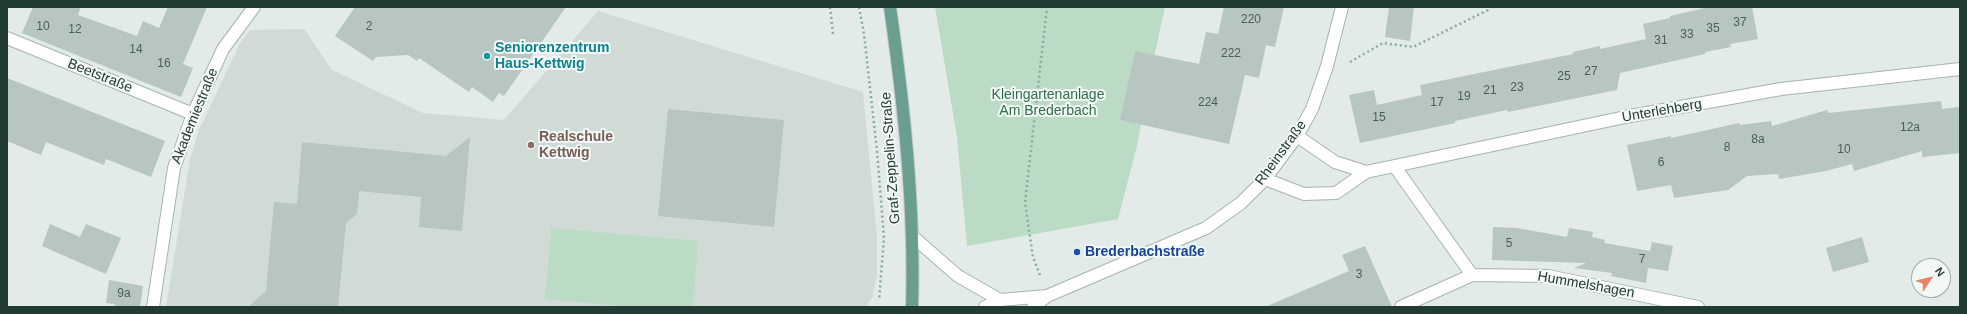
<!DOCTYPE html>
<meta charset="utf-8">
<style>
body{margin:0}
#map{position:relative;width:1967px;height:314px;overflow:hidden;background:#e2ebe7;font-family:Helvetica,sans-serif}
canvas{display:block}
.frame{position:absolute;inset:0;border:8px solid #233b35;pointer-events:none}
.north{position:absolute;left:1911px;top:258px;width:40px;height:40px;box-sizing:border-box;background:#f2f8f5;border:1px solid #9faca8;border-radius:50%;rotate:55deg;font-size:11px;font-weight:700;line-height:16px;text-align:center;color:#233b35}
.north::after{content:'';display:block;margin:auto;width:14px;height:18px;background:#e88463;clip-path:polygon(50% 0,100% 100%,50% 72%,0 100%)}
</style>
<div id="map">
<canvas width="1967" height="314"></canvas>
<div class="frame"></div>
<div class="north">N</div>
</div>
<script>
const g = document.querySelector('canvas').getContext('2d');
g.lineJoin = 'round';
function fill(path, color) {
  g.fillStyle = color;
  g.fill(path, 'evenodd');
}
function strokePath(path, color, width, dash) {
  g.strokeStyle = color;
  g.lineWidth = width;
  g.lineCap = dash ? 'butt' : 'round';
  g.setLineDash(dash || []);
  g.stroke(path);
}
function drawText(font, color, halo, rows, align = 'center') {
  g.font = font + ' Helvetica,sans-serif';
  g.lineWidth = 4;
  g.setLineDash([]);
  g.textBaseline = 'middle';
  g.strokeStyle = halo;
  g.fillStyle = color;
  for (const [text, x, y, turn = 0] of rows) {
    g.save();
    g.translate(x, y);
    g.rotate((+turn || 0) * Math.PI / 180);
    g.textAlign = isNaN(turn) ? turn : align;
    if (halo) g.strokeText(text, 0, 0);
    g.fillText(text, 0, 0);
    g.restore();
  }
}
const built = new Path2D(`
 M 598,11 L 863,92 L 877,237 L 877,275 L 872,298 L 866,307 L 166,307 L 190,159 L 199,130 L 240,43 L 250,30 L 304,29 L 332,70 L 423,113 L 504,120 Z`);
const green = new Path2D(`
 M 935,7 L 1165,7 L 1148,85 L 1137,146 L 1118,219 L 967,246 L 957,137 Z
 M 551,228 L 698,241 L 693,307 L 633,307 L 545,299 Z`);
const building = new Path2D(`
 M 33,7 L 81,7 L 78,15 L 137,36 L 143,21 L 159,28 L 168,7 L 207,7 L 183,64 L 193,68 L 181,97 L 22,33 Z
 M 355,7 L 566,7 L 504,96 L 499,93 L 493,102 L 472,87 L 469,92 L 419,58 L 417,61 L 408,55 L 376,57 L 373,61 L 335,36 Z
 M 1224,7 L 1284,7 L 1275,47 L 1266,45 L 1259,78 L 1245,75 L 1229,144 L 1120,120 L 1135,51 L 1199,64 L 1206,32 L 1218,34 Z
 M 1389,7 L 1414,7 L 1410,41 L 1385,37 Z
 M 1709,7 L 1752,7 L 1758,39 L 1730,44 L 1731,47 L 1705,52 L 1705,54 L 1620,73 L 1617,90 L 1508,112 L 1507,110 L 1455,121 L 1455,123 L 1360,143 L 1349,95 L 1374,90 L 1377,105 L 1422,95 L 1420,85 L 1573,54 L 1573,52 L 1600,46 L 1600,49 L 1646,39 L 1643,24 L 1670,18 L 1670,16 Z
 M 7,78 L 165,141 L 151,177 L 106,159 L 104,165 L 46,142 L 41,155 L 7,141 Z
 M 1941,101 L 1942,109 L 1960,107 L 1960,153 L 1922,157 L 1922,151 L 1854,171 L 1852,164 L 1826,171 L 1779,179 L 1778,174 L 1747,176 L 1728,190 L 1674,198 L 1671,185 L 1637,191 L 1627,145 L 1671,136 L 1671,138 L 1739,123 L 1740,125 L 1771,121 L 1772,126 L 1827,110 L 1828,113 Z
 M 668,109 L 784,120 L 774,227 L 658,216 Z
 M 470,137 L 462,231 L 419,227 L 421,197 L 359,191 L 357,214 L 346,223 L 338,307 L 248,307 L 266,291 L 274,202 L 297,204 L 302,142 L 446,156 Z
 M 50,224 L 80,237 L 86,224 L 121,238 L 106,274 L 42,246 Z
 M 1493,227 L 1517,228 L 1567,237 L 1569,228 L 1593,232 L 1592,237 L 1605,240 L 1604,243 L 1650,251 L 1652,242 L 1673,246 L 1668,271 L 1648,268 L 1646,283 L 1611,276 L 1612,273 L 1574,268 L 1586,263 L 1492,260 Z
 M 1862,237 L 1869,262 L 1833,272 L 1826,248 Z
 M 1365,246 L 1392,307 L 1265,307 L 1349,271 L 1342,255 Z
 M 109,280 L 143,286 L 140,307 L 115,307 L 115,304 L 106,303 Z`);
const path = new Path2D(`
 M 830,7 L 833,34
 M 859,7 L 864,34 L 877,151 L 884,238 L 879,300
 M 1350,62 L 1383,43 L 1413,47 L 1488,10 L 1489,7
 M 1040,275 L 1033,257 L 1025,203 L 1047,7`);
const minor = new Path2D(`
 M 7,38 L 193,114
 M 1297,136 L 1335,162 L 1366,172
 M 1395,167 L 1472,275 L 1548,276 L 1698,307
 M 1265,179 L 1304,194 L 1336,193 L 1366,172 L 1630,116 L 1781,89 L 1960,69
 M 912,236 L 958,276 L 1000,300
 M 153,307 L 174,168 L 193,114 L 223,49 L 254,7
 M 985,307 L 1000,300 L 1047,296
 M 1033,307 L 1047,296 L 1206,228 L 1241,203 L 1265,179 L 1297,136 L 1312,109 L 1327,66 L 1342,7
 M 1401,307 L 1472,275`);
const major = new Path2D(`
 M 890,7 C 904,106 915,207 912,307`);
const markers = [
 [487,56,4,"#0f9aa8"],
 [531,145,4,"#8d6e63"],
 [1077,252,4,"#1a4fb4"]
];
const numberNames = [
 ["220",1251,20],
 ["37",1740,23],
 ["10",43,27],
 ["2",369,27],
 ["35",1713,29],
 ["12",75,30],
 ["33",1687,35],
 ["31",1661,41],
 ["14",136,50],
 ["222",1231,54],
 ["16",164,64],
 ["27",1591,72],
 ["25",1564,77],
 ["23",1517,88],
 ["21",1490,91],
 ["19",1464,97],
 ["224",1208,103],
 ["17",1437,103],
 ["15",1379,118],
 ["12a",1910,128],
 ["8a",1758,140],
 ["8",1727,148],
 ["10",1844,150],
 ["6",1661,163],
 ["5",1509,244],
 ["7",1642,260],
 ["3",1359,275],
 ["9a",124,294]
];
const cultureNames = [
 ["Seniorenzentrum",495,48],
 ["Haus-Kettwig",495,64]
];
const streetNames = [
 ["Beetstraße",100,76,22],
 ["Unterlehberg",1662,111,-10],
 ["Akademiestraße",195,116,-68],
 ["Rheinstraße",1281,153,-54],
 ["Graf-Zeppelin-Straße",891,158,-94],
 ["Hummelshagen",1586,285,10]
];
const parkNames = [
 ["Kleingartenanlage",1048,95],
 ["Am Brederbach",1048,111]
];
const educationNames = [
 ["Realschule",539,137],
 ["Kettwig",539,153]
];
const transitNames = [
 ["Brederbachstraße",1085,252]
];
fill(built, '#d0dbd6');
fill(green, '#bcdbc5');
fill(building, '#b7c6c0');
strokePath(minor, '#a5b3ae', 14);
strokePath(major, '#c1c8c6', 14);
strokePath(path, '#85aca0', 2.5, [2, 3]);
strokePath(minor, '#fff', 12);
strokePath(major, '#6a9e90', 12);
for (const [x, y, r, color] of markers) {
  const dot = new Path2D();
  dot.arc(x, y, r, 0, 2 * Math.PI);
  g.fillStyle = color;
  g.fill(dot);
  strokePath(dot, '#f2f8f5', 1.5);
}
drawText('12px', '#485e58', null, numberNames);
drawText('bold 14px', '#0d838f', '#f2f8f5', cultureNames, 'left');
drawText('14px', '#233b35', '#f2f8f5', streetNames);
drawText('14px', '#306f49', '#f2f8f5', parkNames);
drawText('bold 14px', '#785e54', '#f2f8f5', educationNames, 'left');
drawText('bold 14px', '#164399', '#f2f8f5', transitNames, 'left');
</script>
